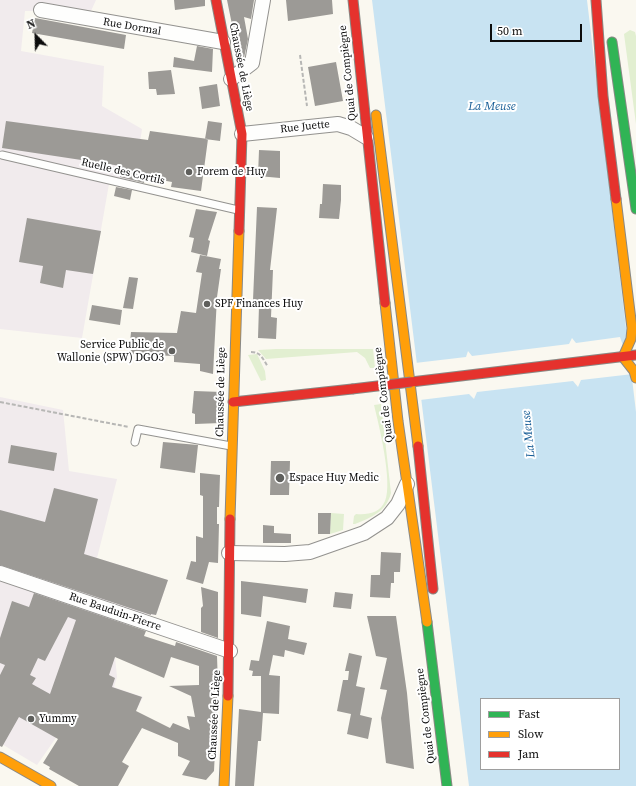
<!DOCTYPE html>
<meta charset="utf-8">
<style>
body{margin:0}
#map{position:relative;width:636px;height:786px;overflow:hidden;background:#faf8f0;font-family:"Source Serif 4",serif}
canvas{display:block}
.legend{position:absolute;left:480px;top:698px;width:140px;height:72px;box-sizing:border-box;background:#fff;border:1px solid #9e9e9e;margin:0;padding:5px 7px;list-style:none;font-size:12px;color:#0c0c0c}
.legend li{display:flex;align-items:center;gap:8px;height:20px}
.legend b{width:20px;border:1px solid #9e9e9e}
.north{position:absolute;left:16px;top:16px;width:40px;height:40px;-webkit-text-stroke:3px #fff;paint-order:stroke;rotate:337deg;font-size:11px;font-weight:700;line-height:16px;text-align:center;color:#0c0c0c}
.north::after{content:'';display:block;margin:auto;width:14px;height:18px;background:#0c0c0c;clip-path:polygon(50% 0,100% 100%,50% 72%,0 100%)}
.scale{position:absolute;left:490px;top:24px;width:92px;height:18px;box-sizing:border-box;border:2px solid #0c0c0c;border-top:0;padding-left:5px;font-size:12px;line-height:14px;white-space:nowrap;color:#0c0c0c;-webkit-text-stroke:3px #fff;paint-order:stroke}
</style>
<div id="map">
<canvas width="636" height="786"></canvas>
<ul class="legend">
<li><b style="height:5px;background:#30b455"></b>Fast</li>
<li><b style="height:5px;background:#ff9f0a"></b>Slow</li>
<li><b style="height:5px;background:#e5322d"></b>Jam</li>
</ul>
<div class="north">N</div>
<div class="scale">50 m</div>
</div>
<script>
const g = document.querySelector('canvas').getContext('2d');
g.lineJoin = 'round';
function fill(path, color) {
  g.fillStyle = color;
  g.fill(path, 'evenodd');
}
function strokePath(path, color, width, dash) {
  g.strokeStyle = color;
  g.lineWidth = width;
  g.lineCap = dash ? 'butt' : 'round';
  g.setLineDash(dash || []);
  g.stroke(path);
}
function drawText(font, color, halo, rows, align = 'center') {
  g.font = font + ' "Source Serif 4",serif';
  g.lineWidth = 4;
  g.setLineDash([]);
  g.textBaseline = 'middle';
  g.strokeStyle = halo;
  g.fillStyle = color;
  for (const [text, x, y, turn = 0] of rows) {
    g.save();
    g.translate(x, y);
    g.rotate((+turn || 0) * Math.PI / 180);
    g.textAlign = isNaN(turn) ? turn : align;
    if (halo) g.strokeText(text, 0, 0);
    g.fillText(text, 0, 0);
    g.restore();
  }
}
const industrial = new Path2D(`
 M 0,0 L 96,0 L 91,11 L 25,11 L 21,51 L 104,66 L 102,106 L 142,129 L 133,190 L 109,184 L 82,338 L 0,329 Z
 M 0,397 L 63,410 L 69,471 L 117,479 L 97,558 L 168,580 L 156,615 L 129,614 L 128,622 L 115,657 L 117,677 L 114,687 L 143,697 L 136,711 L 76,709 L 37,765 L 0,743 Z`);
const green = new Path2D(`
 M 630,30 L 635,32 L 636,36 L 636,124 L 624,34 Z
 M 276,349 L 373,349 L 375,368 L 370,368 L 365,358 L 357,352 L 266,359 L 258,350 Z
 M 257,354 L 265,371 L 266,380 L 261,381 L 248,355 Z
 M 381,404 L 391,493 C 386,512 372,517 355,524 L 353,524 L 354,516 L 356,514 C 368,515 380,513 385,501 C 393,483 379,425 374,405 Z
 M 331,513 L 344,514 L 343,530 L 330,534 Z`);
const water = new Path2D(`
 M 372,0 L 587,0 L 636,412 L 636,786 L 469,786 ZM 481,699 L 619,699 L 619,769 L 481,769 Z`);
const pier = new Path2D(`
 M 620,337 L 633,374 L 581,380 L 578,387 L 573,381 L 477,392 L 474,399 L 469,394 L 420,400 L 415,363 L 466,357 L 468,351 L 472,356 L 569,344 L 572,338 L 576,343 Z`);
const building = new Path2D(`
 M 174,0 L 205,0 L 205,6 L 175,10 Z
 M 227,0 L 254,0 L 251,19 L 244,17 L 248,39 L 244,58 L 241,61 L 239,59 Z
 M 286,0 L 332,0 L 333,14 L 288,21 Z
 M 35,18 L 126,35 L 124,49 L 32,33 Z
 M 197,46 L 213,49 L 212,72 L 173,67 L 174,57 L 194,61 Z
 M 336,62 L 343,101 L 315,106 L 308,67 Z
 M 171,70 L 175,94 L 157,95 L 156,89 L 149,89 L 148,72 Z
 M 217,84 L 220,106 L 202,109 L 199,87 Z
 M 6,121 L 148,140 L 150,131 L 208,139 L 201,191 L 171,187 L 172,182 L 145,177 L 144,183 L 120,177 L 121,166 L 2,148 Z
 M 208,121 L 222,123 L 220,141 L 205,139 Z
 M 259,150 L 280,151 L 280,178 L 258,176 Z
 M 323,184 L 341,185 L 341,200 L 339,219 L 319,218 L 320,204 L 322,204 Z
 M 116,187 L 132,190 L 130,200 L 114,196 Z
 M 257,207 L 277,208 L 270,270 L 273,270 L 271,317 L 277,318 L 276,339 L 258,338 L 259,306 L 253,306 L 253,300 Z
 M 196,209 L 217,212 L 208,240 L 210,241 L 207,256 L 191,252 L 194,238 L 189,237 Z
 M 27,218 L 101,231 L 93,274 L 66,270 L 63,288 L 40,283 L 43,266 L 19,262 Z
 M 200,255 L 221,259 L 219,269 L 221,269 L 217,297 L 213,374 L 200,371 L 200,364 L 174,362 L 174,356 L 129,354 L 131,332 L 177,333 L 181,311 L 196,313 L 202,273 L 196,272 Z
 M 129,277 L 138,278 L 133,309 L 123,308 Z
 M 92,305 L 122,310 L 120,325 L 89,320 Z
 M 194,391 L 222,392 L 221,423 L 195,424 L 195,414 L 192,413 Z
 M 163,442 L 198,445 L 195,473 L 160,468 Z
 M 11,445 L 57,453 L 54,471 L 8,463 Z
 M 271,461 L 290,461 L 289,495 L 270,495 Z
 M 200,473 L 220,475 L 219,507 L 217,507 L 217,524 L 219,524 L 218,563 L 209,562 L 203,584 L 186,579 L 191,561 L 196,562 L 196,536 L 203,538 L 203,496 L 200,495 Z
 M 54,488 L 98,499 L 84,554 L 168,580 L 156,615 L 151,614 L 151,615 L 0,565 L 0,510 L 45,522 Z
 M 318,513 L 331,513 L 330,534 L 318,534 Z
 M 263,525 L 274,526 L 274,533 L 291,534 L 291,543 L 263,543 Z
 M 381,552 L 401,553 L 400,572 L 394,572 L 394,583 L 391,583 L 390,598 L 370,597 L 371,575 L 380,575 Z
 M 241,581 L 308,589 L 306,603 L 263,596 L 261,617 L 241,614 Z
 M 201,587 L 218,592 L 218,638 L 201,632 L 201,608 L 203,606 Z
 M 335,592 L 353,594 L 351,609 L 333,607 Z
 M 34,593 L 146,631 L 144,636 L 175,646 L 176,642 L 217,656 L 218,686 L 214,771 L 206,780 L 182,775 L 190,761 L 178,756 L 178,743 L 142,728 L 122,762 L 129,766 L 118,786 L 79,786 L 49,769 L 50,767 L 43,763 L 58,739 L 19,717 L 2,747 L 0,746 L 0,675 L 5,665 L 0,663 L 0,638 L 12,601 L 29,607 ZM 68,617 L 76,620 L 50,694 L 32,684 L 36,678 L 30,675 L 38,658 L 45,661 ZM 115,657 L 164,678 L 171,657 L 199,666 L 199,685 L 169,686 L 191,696 L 195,717 L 187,716 L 190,730 L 173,723 L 170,728 L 136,711 L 142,697 L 112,687 L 115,678 L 109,675 Z
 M 367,616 L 396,616 L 407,693 L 414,769 L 386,763 L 381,718 L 387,690 L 380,689 L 387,658 L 376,656 Z
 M 267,621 L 290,626 L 288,639 L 307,643 L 304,655 L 285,650 L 284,657 L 273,655 L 269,675 L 280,676 L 279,714 L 263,713 L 261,741 L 258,741 L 254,786 L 235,786 L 239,709 L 261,712 L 261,676 L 252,676 L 253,671 L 249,670 L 251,660 L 259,661 Z
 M 349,653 L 362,656 L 356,686 L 365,688 L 360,715 L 372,718 L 368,739 L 347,734 L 351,714 L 337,711 L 343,680 L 348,680 L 349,671 L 345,671 Z`);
const path = new Path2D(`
 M 300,55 L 307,106
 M 251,352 C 261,352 263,359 268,367
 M 0,402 L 129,427`);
const lane = new Path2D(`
 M 2,155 L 238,210
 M 135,442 L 138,429 L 231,446`);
const street = new Path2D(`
 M 41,10 L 223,42
 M 231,79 L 252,63 L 263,0
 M 242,134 L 338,124 L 351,128 L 366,137
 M 229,553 L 285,554 L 310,552 L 364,533 L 387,518 L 398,504 L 407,484
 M 0,573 L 230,651`);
const fast = new Path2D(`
 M 612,42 L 636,209
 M 427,622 L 447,786`);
const slow = new Path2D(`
 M 376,115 L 418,446
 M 616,199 L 632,328 L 631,339 L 623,357 L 634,371 L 636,378
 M 385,303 L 398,421 L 427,622
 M 230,519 L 239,231
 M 0,757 L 51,786
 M 224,786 L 228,696`);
const jam = new Path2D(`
 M 216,0 L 242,134 L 239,231
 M 353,0 L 385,303
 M 596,0 L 603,96 L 616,199
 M 411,382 L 636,355
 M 233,402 L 352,389
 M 418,446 L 433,589
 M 228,696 L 230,519`);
const jamBridge = new Path2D(`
 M 352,389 L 411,382`);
const markers = [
 [189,172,4,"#5f5f5c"],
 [207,304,4,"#5f5f5c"],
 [172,351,4,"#5f5f5c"],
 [280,478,5,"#5f5f5c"],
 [31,719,4,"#5f5f5c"]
];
const streetNames = [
 ["Rue Dormal",132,27,10],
 ["Chaussée de Liège",241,67,79],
 ["Quai de Compiègne",348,73,-96],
 ["Rue Juette",305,127,-6],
 ["Ruelle des Cortils",123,172,13],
 ["Chaussée de Liège",221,392,-89],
 ["Quai de Compiègne",384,395,-97],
 ["Rue Bauduin-Pierre",115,612,19],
 ["Chaussée de Liège",215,715,-87],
 ["Quai de Compiègne",426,716,-97]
];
const poiNames = [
 ["Forem de Huy",197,172],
 ["SPF Finances Huy",215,304],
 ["Service Public de",164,345,"right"],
 ["Wallonie (SPW) DGO3",164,358,"right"],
 ["Espace Huy Medic",289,478],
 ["Yummy",39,719]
];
const waterNames = [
 ["La Meuse",492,107],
 ["La Meuse",529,434,-96]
];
fill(industrial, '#f1ebed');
fill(green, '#e2efd1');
fill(water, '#c8e3f2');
fill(pier, '#faf8f0');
fill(building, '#9c9a96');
strokePath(lane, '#93928f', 9);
strokePath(street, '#93928f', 16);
strokePath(fast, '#8a8985', 11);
strokePath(slow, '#8a8985', 11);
strokePath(jam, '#8a8985', 11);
strokePath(path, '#b7b7b5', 2, [4, 2]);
strokePath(lane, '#fefefd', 7);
strokePath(street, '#fefefd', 14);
strokePath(fast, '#30b455', 9);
strokePath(slow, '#ff9f0a', 9);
strokePath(jam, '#e5322d', 9);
strokePath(jamBridge, '#8a8985', 11, []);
strokePath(jamBridge, '#e5322d', 9);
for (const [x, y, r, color] of markers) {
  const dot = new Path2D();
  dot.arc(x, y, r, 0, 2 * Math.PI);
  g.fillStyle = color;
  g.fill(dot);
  strokePath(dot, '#fff', 1.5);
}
drawText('11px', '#0c0c0c', '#fff', streetNames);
drawText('11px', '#0c0c0c', '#fff', poiNames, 'left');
drawText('italic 12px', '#1b6098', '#fff', waterNames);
</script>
